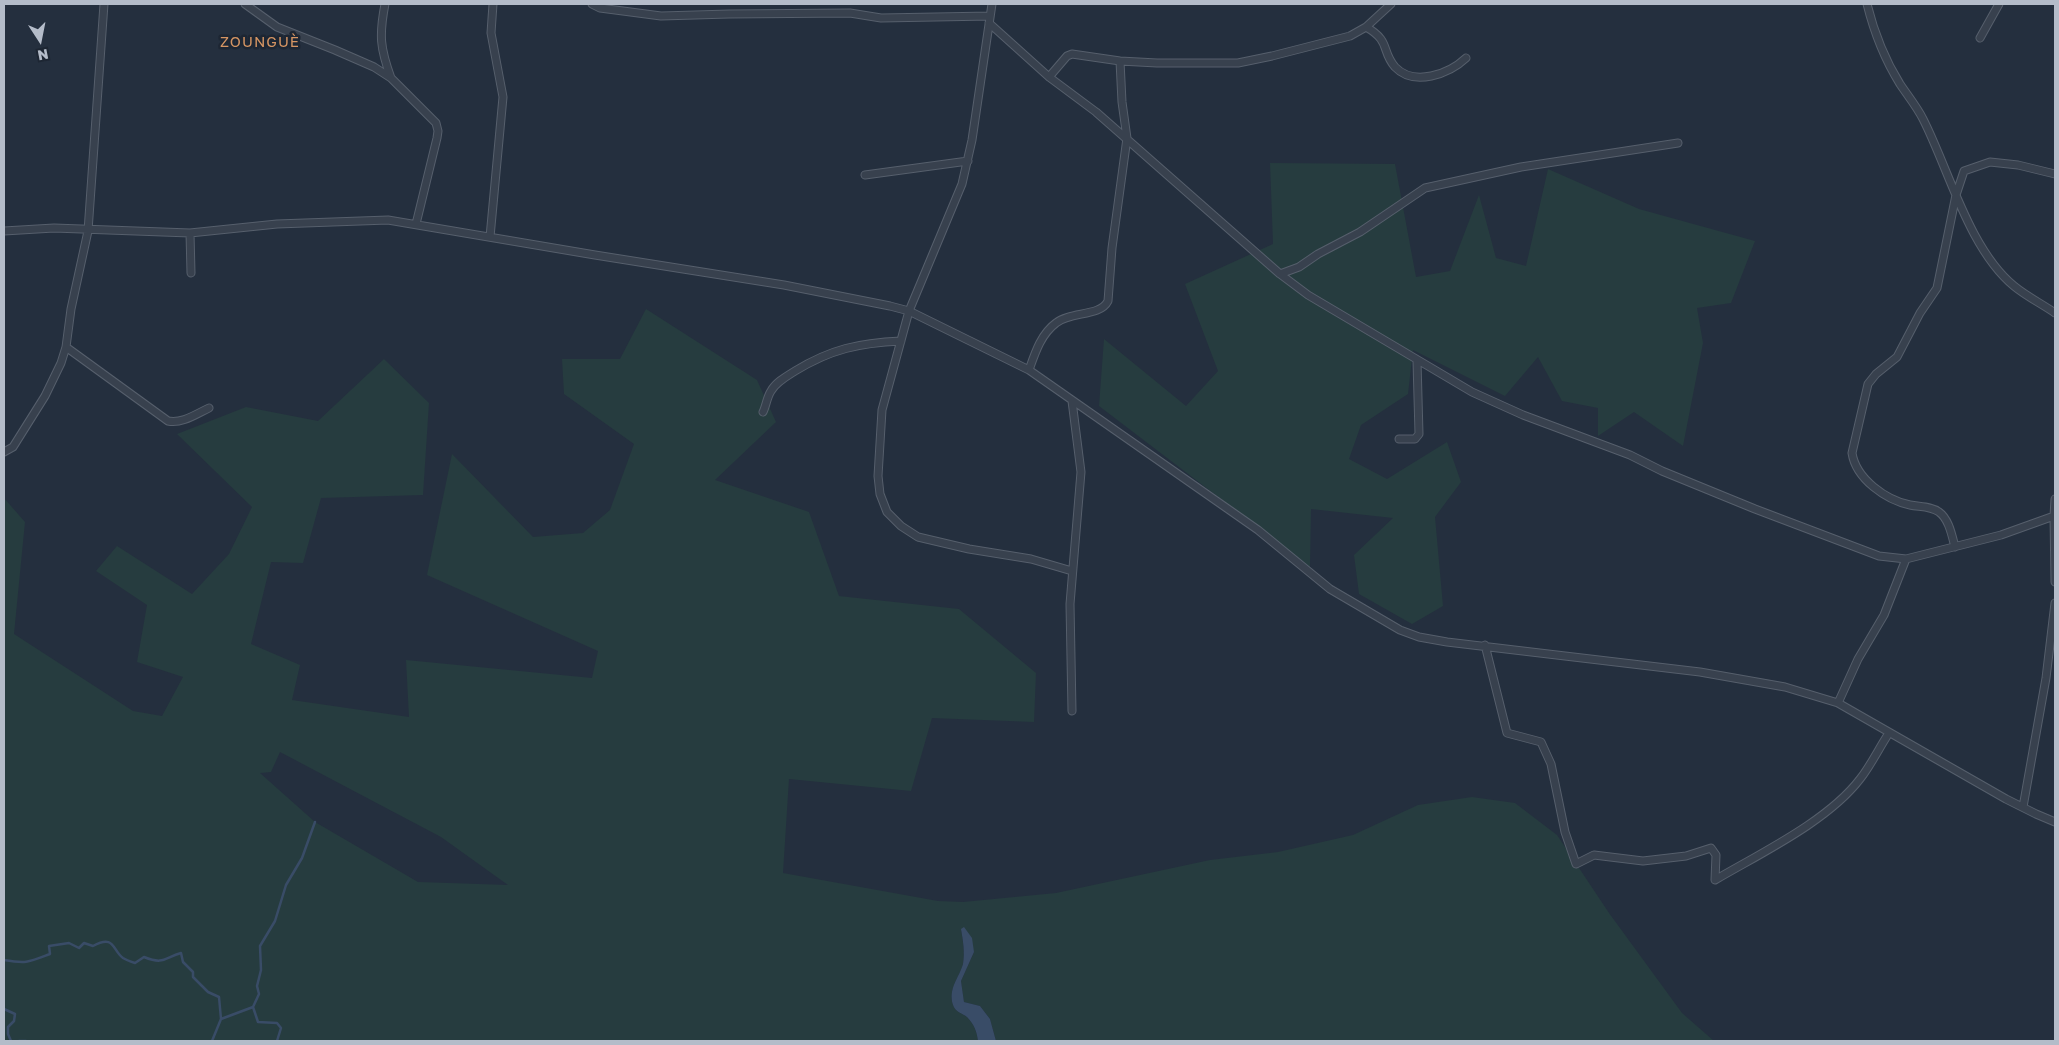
<!DOCTYPE html>
<meta charset="utf-8">
<style>
body{margin:0}
#map{position:relative;width:2059px;height:1045px;overflow:hidden;background:#242f3e;font-family:"Golos Text",sans-serif}
canvas{display:block}
.frame{position:absolute;inset:0;border:5px solid #b4bcc9;pointer-events:none}
.north{position:absolute;left:15px;top:15px;width:50px;height:50px;-webkit-text-stroke:4px #1d2633;paint-order:stroke;rotate:169deg;font-size:14px;font-weight:700;line-height:20px;text-align:center;color:#b4bcc9}
.north::after{content:'';display:block;margin:auto;width:18px;height:22px;background:#b4bcc9;clip-path:polygon(50% 0,100% 100%,50% 72%,0 100%)}
</style>
<div id="map">
<canvas width="2059" height="1045"></canvas>
<div class="frame"></div>
<div class="north">N</div>
</div>
<script>
const g = document.querySelector('canvas').getContext('2d');
g.lineJoin = 'round';
function fill(path, color) {
  g.fillStyle = color;
  g.fill(path, 'evenodd');
}
function strokePath(path, color, width, dash) {
  g.strokeStyle = color;
  g.lineWidth = width;
  g.lineCap = dash ? 'butt' : 'round';
  g.setLineDash(dash || []);
  g.stroke(path);
}
function drawText(font, color, halo, rows, align = 'center') {
  g.font = font + ' "Golos Text",sans-serif';
  g.lineWidth = 5;
  g.setLineDash([]);
  g.textBaseline = 'middle';
  g.strokeStyle = halo;
  g.fillStyle = color;
  for (const [text, x, y, turn = 0] of rows) {
    g.save();
    g.translate(x, y);
    g.rotate((+turn || 0) * Math.PI / 180);
    g.textAlign = isNaN(turn) ? turn : align;
    if (halo) g.strokeText(text, 0, 0);
    g.fillText(text, 0, 0);
    g.restore();
  }
}
const green = new Path2D(`
 M 1270,163 L 1395,164 L 1416,277 L 1450,271 L 1479,195 L 1496,258 L 1526,266 L 1548,169 L 1639,209 L 1755,241 L 1731,303 L 1697,308 L 1703,343 L 1683,446 L 1634,412 L 1598,436 L 1598,408 L 1562,401 L 1538,357 L 1505,396 L 1413,350 L 1408,394 L 1361,425 L 1349,459 L 1387,479 L 1447,442 L 1461,482 L 1435,517 L 1443,606 L 1412,624 L 1359,594 L 1354,555 L 1393,518 L 1311,509 L 1310,567 L 1099,406 L 1104,339 L 1186,406 L 1218,371 L 1185,284 L 1273,244 Z
 M 646,309 L 757,380 L 776,422 L 715,480 L 809,512 L 839,596 L 959,609 L 1036,673 L 1034,722 L 932,718 L 911,791 L 789,779 L 783,873 L 938,901 L 963,902 L 1056,893 L 1210,860 L 1278,852 L 1353,835 L 1418,805 L 1472,797 L 1515,803 L 1557,835 L 1609,913 L 1682,1013 L 1714,1041 L 996,1041 L 990,1019 L 980,1006 L 964,1002 L 961,981 L 974,952 L 961,930 C 963,941 965,953 963,964 C 959,978 948,989 953,1005 C 955,1012 962,1013 967,1017 C 974,1024 977,1032 978,1041 L 4,1041 L 4,498 L 25,522 L 14,634 L 133,711 L 162,716 L 183,677 L 137,662 L 147,605 L 96,571 L 117,546 L 192,594 L 229,554 L 252,507 L 177,434 L 246,407 L 318,421 L 384,359 L 429,403 L 423,495 L 321,498 L 303,563 L 271,562 L 251,644 L 300,665 L 292,700 L 409,717 L 406,660 L 592,678 L 598,651 L 427,575 L 452,454 L 533,537 L 583,533 L 610,510 L 634,444 L 564,394 L 562,359 L 620,359 ZM 280,752 L 441,837 L 508,885 L 418,882 L 315,822 L 260,773 L 271,772 Z`);
const water = new Path2D(`
 M 964,927 L 972,938 L 974,952 L 961,981 L 964,1002 L 980,1006 L 990,1019 L 996,1041 L 978,1041 C 977,1032 974,1024 967,1017 C 962,1013 955,1012 953,1005 C 948,988 959,978 963,964 C 965,952 963,941 961,929 Z`);
const stream = new Path2D(`
 M 4,960 C 27,964 29,962 50,954 L 49,946 L 69,943 L 79,948 L 84,943 L 93,946 C 115,934 112,950 123,958 C 126,960 132,962 135,963 L 144,957 C 164,965 164,958 181,953 L 183,962 L 193,972 L 193,977 L 208,992 L 219,997 L 221,1019
 M 4,1009 L 15,1014 L 14,1021 L 8,1027 L 8,1034 L 11,1041
 M 19,1041 L 26,1041
 M 212,1041 L 221,1019 L 253,1007
 M 277,1041 L 281,1028 L 277,1023 L 258,1022 L 253,1007 L 259,994 L 257,986 L 261,970 L 260,946 L 275,921 L 286,885 L 302,858 L 315,822`);
const street = new Path2D(`
 M 245,4 L 277,27 L 335,50 L 374,67 L 391,78 L 436,123 L 438,131 L 437,138 L 416,224
 M 385,4 C 379,35 380,48 391,78
 M 592,4 L 600,8 L 661,16 L 729,14 L 850,13 L 881,18 L 990,16
 M 992,4 L 972,140 L 962,184 L 909,311 L 882,410 L 878,476 L 880,494 L 887,512 L 901,526 L 918,537 L 969,549 L 1031,559 L 1072,571
 M 1867,4 C 1874,32 1885,60 1900,84 C 1908,96 1917,107 1923,119 C 1949,170 1969,249 2014,286 C 2026,296 2042,304 2055,313
 M 989,23 L 1049,77 L 1096,112 L 1280,274 L 1308,295 L 1472,392 L 1523,415 L 1630,455 L 1662,471 L 1755,509 L 1879,556 L 1906,559 L 2001,535 L 2054,516
 M 1366,27 C 1391,41 1381,51 1395,67 C 1414,87 1449,74 1466,58
 M 1980,38 L 1999,4
 M 1049,77 L 1067,56 L 1072,54 L 1120,61 L 1157,63 L 1238,63 L 1272,56 L 1350,36 L 1366,27 L 1391,4
 M 865,175 L 968,161
 M 4,231 L 54,228 L 190,233 L 277,224 L 388,220 L 595,255 L 784,285 L 890,306 L 909,311 L 1029,370 L 1258,530 L 1330,589 L 1400,630 L 1419,637 L 1447,642 L 1700,672 L 1785,687 L 1838,703 L 2006,799 L 2036,814 L 2055,822
 M 190,233 L 191,273
 M 490,237 L 503,97 L 491,33 L 493,4
 M 1280,274 L 1299,267 L 1318,254 L 1360,232 L 1425,188 L 1521,167 L 1678,143
 M 66,347 L 168,421 C 182,424 196,414 209,408
 M 1029,370 C 1035,353 1041,334 1056,323 C 1071,311 1100,317 1108,301 L 1112,248 L 1127,138 L 1122,102 L 1120,61
 M 1072,401 L 1081,472 L 1070,604 L 1072,711
 M 763,412 C 766,406 767,397 771,391 C 776,382 787,376 795,371 C 831,349 859,343 901,341
 M 1399,439 L 1415,439 L 1419,434 L 1417,361
 M 4,452 L 13,447 L 45,396 L 61,363 L 66,347 L 71,309 L 88,231 L 104,4
 M 2055,499 L 2054,516 L 2055,582
 M 1955,547 C 1952,536 1949,519 1939,512 C 1931,506 1920,507 1910,505 C 1886,500 1856,479 1852,453 L 1868,384 L 1876,374 L 1897,357 L 1920,313 L 1937,288 L 1956,195 L 1964,171 L 1990,162 L 2018,165 L 2055,174
 M 1485,645 L 1507,733 L 1541,742 L 1551,764 L 1565,832 L 1576,864 L 1594,855 L 1643,861 L 1686,856 L 1711,848 L 1716,855 L 1715,880 C 1761,853 1828,821 1860,779 C 1871,765 1879,748 1889,733
 M 1838,703 L 1858,659 L 1884,615 L 1906,559
 M 2023,807 L 2046,678 L 2055,603`);
const quarterNames = [
 ["ZOUNGUÈ",260,42]
];
fill(green, '#263c3f');
fill(water, '#394c67');
strokePath(stream, '#394c67', 2.5);
strokePath(street, '#565f6c', 9);
strokePath(street, '#38414e', 7);
g.letterSpacing = '1px';
drawText('15px', '#d59563', '#1d2633', quarterNames);
g.letterSpacing = '0px';
</script>
